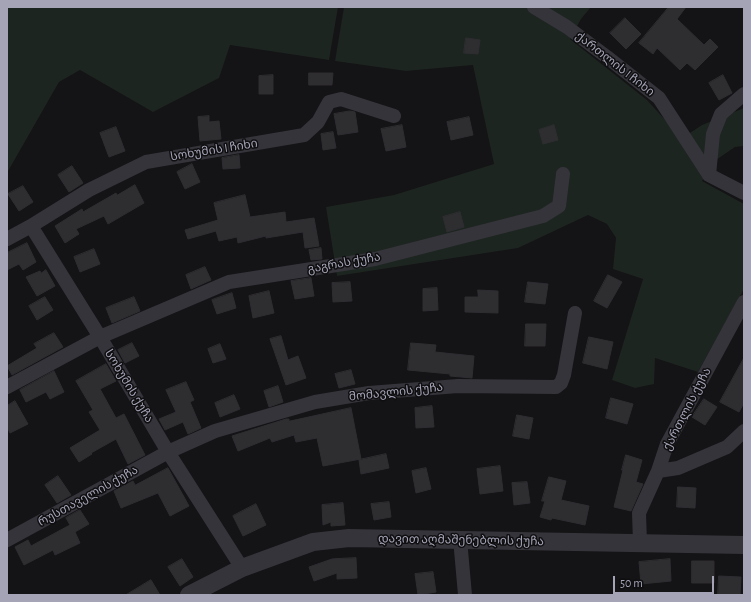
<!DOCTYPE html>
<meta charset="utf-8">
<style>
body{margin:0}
#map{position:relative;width:751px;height:602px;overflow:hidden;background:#141315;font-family:"Alegreya Sans",sans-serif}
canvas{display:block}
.frame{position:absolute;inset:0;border:8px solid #a4a4b6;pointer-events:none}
.scale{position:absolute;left:613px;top:576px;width:101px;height:18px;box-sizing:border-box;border:2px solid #a4a4b6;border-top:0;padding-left:5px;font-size:12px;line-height:14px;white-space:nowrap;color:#a4a4b6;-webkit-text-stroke:3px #0f0e10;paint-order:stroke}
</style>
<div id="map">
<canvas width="751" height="602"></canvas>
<div class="frame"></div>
<div class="scale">50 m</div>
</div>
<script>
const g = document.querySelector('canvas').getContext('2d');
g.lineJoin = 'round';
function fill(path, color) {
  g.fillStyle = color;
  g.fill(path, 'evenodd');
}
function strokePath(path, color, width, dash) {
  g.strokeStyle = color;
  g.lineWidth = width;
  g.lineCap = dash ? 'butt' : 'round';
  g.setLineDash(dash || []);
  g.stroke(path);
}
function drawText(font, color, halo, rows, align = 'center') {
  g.font = font + ' "Alegreya Sans","Noto Sans Georgian",sans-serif';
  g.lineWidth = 3;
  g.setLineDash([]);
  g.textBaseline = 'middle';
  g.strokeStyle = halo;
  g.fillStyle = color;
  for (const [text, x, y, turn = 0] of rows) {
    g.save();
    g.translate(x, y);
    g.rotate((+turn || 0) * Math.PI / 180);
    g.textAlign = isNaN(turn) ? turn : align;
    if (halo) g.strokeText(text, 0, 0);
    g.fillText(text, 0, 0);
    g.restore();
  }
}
const green = new Path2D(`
 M 7,7 L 338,7 L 329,60 L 230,45 L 219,78 L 153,112 L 80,70 L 59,82 L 7,173 Z
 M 344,7 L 591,7 L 581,19 L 570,39 L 647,100 L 668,123 L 679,140 L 702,125 L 744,108 L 744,146 L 735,147 L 716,160 L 702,181 L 744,204 L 744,289 L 698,372 L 655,358 L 654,384 L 635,388 L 612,380 L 643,279 L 613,269 L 616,238 L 607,224 L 588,215 L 518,248 L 337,276 L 326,207 L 394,195 L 494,164 L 473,65 L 406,71 L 335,61 Z`);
const building = new Path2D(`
 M 669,7 L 686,7 L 677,19 L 704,45 L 710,39 L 718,47 L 695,70 L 687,63 L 680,70 L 657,48 L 653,54 L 639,43 Z
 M 625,18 L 641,34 L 626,49 L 610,33 Z
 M 466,38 L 480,40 L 478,54 L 464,53 Z
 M 309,73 L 333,73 L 332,85 L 309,85 Z
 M 273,75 L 273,94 L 259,94 L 259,76 Z
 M 723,75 L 732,93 L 719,100 L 709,83 Z
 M 350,111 L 355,112 L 358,132 L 338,135 L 334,114 Z
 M 209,116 L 209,122 L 219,121 L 221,139 L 200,141 L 198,117 Z
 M 469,117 L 473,135 L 451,140 L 447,122 Z
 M 402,125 L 406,147 L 386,151 L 381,129 Z
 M 554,125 L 558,140 L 543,144 L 539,130 Z
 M 116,127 L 125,151 L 109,157 L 100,133 Z
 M 333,132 L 336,148 L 323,150 L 321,134 Z
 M 239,155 L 240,168 L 223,169 L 222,158 Z
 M 192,164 L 200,182 L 185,189 L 177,172 Z
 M 72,166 L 83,183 L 69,192 L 58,175 Z
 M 135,185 L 144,203 L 108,224 L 104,216 L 76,229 L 79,234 L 65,243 L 55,226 L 82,209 L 83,212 L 116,193 L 117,195 Z
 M 23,186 L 33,202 L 19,211 L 8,194 Z
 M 245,195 L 250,217 L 285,212 L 286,222 L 314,218 L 319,246 L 305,248 L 303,232 L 266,238 L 266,236 L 238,243 L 237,237 L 219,241 L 216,231 L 188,239 L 185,230 L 218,220 L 214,203 Z
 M 460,212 L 464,227 L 447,232 L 443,217 Z
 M 27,243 L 36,262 L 23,270 L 19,264 L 7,270 L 7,253 Z
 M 321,248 L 322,259 L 311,260 L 309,250 Z
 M 94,249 L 100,264 L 80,272 L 74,257 Z
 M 205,267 L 211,280 L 191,289 L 186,275 Z
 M 46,270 L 55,286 L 37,296 L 26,277 L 40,271 L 41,273 Z
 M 608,275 L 622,282 L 607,308 L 594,301 Z
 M 311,278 L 314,296 L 295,299 L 291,281 Z
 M 350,282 L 352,301 L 333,302 L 332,283 Z
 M 528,282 L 548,284 L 545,304 L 525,302 Z
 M 437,288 L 438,310 L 423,311 L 423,289 Z
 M 478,290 L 498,291 L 498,313 L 465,312 L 465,297 L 478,297 Z
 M 269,291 L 274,313 L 253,318 L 249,296 Z
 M 232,293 L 236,308 L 217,314 L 212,300 Z
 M 45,297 L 53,310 L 37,320 L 29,306 Z
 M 134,297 L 140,311 L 112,323 L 106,308 Z
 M 526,324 L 546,324 L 545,346 L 525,346 Z
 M 54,333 L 63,347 L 12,375 L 7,366 L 37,348 L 34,344 Z
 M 281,336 L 288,360 L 298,356 L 306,378 L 286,385 L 270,339 Z
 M 589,337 L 613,342 L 607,369 L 583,363 Z
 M 132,343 L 139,356 L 125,363 L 118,350 Z
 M 411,343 L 436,345 L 435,352 L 474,356 L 472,378 L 450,376 L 450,374 L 408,370 Z
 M 220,344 L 226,359 L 213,363 L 208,349 Z
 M 744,358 L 744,403 L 739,412 L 720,402 Z
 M 106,364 L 116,381 L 100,389 L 116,418 L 124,414 L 145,455 L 128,464 L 116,439 L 91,453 L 92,454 L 79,462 L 70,448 L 100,430 L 89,412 L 93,410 L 76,381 Z
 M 351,370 L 355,384 L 339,388 L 335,374 Z
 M 54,371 L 64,392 L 50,399 L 46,392 L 26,402 L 20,390 Z
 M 186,382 L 194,400 L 190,402 L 201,428 L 188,434 L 183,422 L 165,430 L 159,419 L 176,412 L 166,390 Z
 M 278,386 L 283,402 L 269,407 L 264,391 Z
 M 234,395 L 240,409 L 220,417 L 215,403 Z
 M 611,398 L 633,404 L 627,424 L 606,418 Z
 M 704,399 L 717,407 L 705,425 L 692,417 Z
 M 15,401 L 28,424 L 10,433 L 7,427 L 7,406 Z
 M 432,406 L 434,427 L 416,428 L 415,408 Z
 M 351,408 L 361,459 L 323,466 L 317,438 L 296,442 L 294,435 L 272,442 L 270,438 L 238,451 L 232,436 L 286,419 L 289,419 L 289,421 Z
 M 517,415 L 533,418 L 529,439 L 513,436 Z
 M 386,454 L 389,468 L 361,474 L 359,460 Z
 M 626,455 L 642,460 L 636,482 L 643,484 L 631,511 L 614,507 L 623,470 L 622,470 Z
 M 500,466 L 503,491 L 480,494 L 477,469 Z
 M 168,468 L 189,506 L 170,516 L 158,493 L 121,508 L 114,491 L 133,481 L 135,485 Z
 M 426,468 L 431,489 L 416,493 L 412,471 Z
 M 58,476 L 71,495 L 57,503 L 45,485 Z
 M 549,477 L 566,481 L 561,500 L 589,506 L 585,525 L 552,518 L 551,520 L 540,517 L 545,501 L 542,501 Z
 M 527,482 L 530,503 L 514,505 L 512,483 Z
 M 678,487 L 696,488 L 695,508 L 677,507 Z
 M 389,502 L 391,517 L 374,520 L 371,504 Z
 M 343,503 L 345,525 L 331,526 L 331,522 L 323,525 L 322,505 Z
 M 256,504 L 266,525 L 243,536 L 233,516 Z
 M 80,510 L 89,524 L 75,532 L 80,543 L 55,555 L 53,550 L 24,565 L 15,547 L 28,540 L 31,546 L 70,525 L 66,518 Z
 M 356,558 L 357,578 L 337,579 L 337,573 L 314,581 L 309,567 L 332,559 Z
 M 182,559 L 193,577 L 180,586 L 168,567 Z
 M 670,559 L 671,581 L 641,584 L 639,562 Z
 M 692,561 L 714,561 L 714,583 L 692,583 Z
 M 433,572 L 436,592 L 418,595 L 415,574 Z
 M 719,576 L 741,577 L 740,595 L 718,595 Z
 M 151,580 L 160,595 L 126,595 Z`);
const minor = new Path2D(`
 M 534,7 L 567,27 L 607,57 L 659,98 L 709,175
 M 744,94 L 721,114 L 713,134 L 709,175 L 744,193
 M 31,226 L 89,190 L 146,162 L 304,135 L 318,122 L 329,102 L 341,99 L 394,116
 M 7,239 L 31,226 L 100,337 L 168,452 L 242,568
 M 7,387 L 100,337 L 229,282 L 375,259 L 543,216 L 559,206 L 563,174
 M 658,471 L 678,468 L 727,447 L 744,431
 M 460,539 L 465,595
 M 7,540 L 168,452 L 215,431 L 315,402 L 369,393 L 458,386 L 556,387 L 561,383 L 564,375 L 575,313
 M 640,543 L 639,513 L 658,471 L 667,444 L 744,302`);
const tertiary = new Path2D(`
 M 189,595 L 242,568 L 313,542 L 349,538 L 744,545`);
const streetNames = [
 ["ქართლის I ჩიხი",615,64,38],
 ["სოხუმის I ჩიხი",214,150,-9],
 ["გაგრას ქუჩა",344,263,-10],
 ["სოხუმის ქუჩა",129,386,59],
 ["მომავლის ქუჩა",396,392,-6],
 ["ქართლის ქუჩა",687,409,-63],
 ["რუსთაველის ქუჩა",88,496,-29],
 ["დავით აღმაშენებლის ქუჩა",461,540,1]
];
fill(green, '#1d2520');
fill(building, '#2e2e31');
strokePath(building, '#2e2d31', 1);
strokePath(minor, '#35343a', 14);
strokePath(tertiary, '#35343a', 18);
drawText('12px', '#a4a4b6', '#0f0e10', streetNames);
</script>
